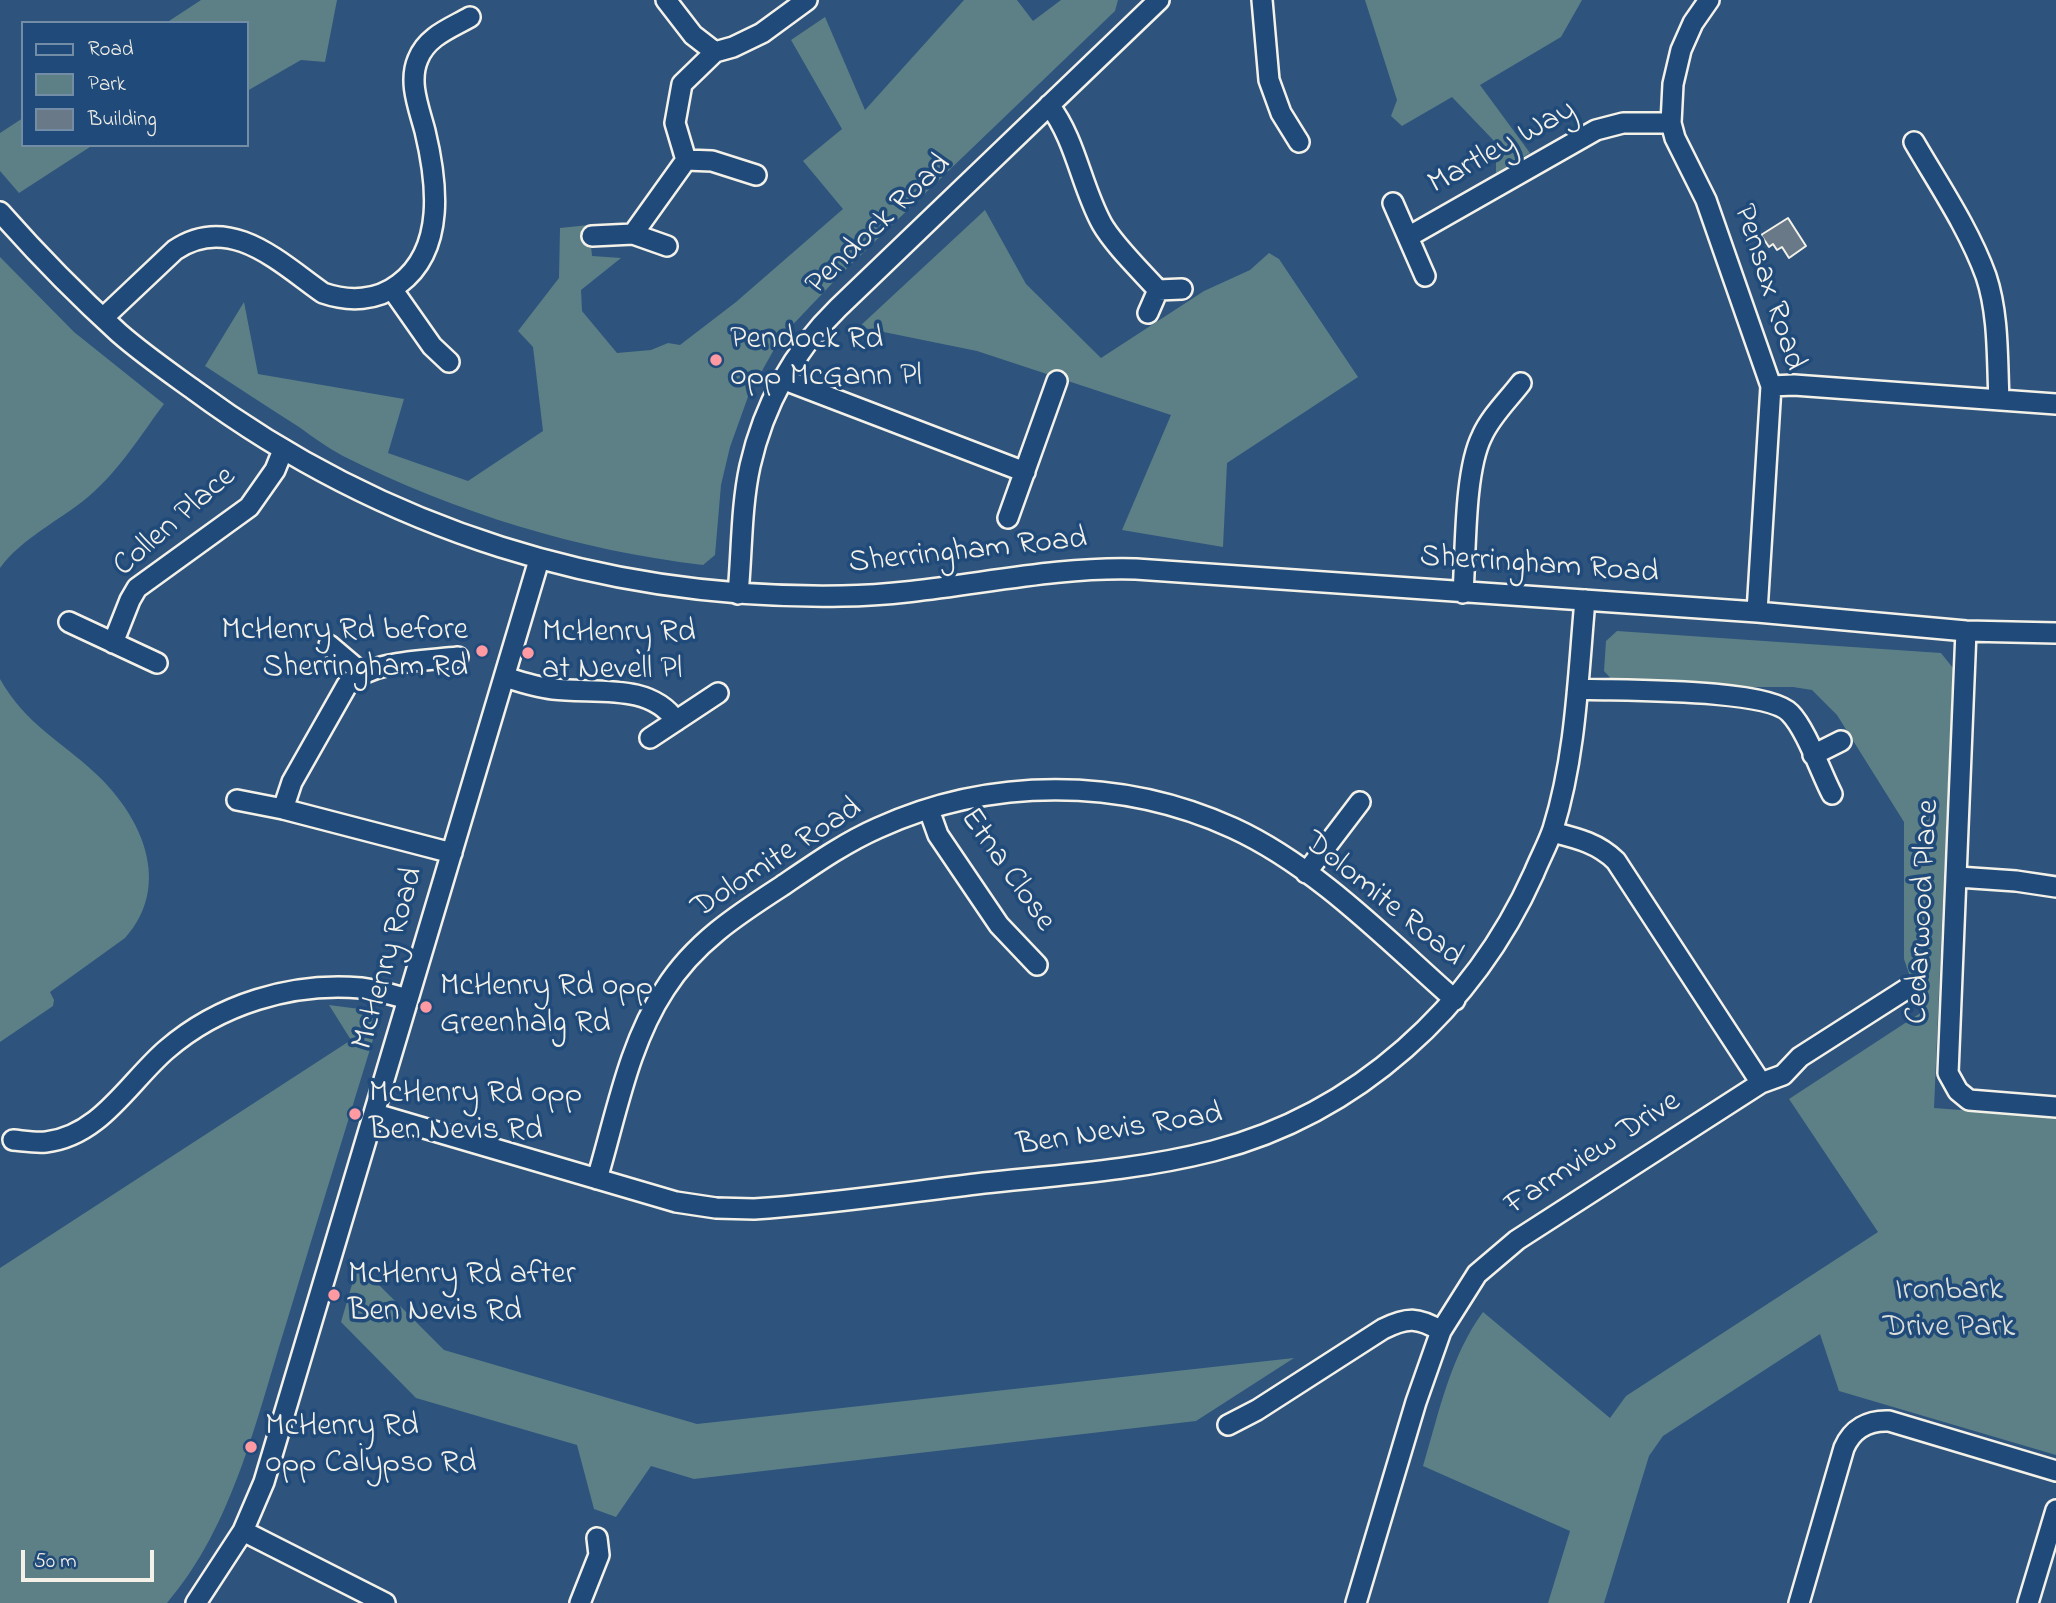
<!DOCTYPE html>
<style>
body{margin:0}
#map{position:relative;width:2056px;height:1603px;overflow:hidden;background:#2e537d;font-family:"Indie Flower",sans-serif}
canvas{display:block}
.legend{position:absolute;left:21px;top:21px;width:228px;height:126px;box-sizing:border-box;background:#1f4a7a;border:2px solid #748da6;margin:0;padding:9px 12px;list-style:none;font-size:21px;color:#f4f1e8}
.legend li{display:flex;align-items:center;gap:14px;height:35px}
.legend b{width:35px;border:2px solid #748da6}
.scale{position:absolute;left:21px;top:1550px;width:133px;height:32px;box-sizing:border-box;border:4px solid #f4f1e8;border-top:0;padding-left:9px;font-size:21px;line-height:24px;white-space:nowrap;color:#f4f1e8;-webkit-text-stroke:5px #1f4a7a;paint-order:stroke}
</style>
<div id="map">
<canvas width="2056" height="1603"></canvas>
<ul class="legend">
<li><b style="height:9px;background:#1f4a7a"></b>Road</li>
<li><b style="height:19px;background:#5c8086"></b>Park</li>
<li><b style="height:19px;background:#697988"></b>Building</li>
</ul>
<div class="scale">50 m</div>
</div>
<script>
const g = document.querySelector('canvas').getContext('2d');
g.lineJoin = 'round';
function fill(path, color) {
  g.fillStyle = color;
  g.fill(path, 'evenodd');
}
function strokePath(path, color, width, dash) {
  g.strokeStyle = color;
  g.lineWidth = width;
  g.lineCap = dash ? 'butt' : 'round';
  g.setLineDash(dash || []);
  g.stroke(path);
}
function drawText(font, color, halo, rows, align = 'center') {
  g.font = font + ' "Indie Flower",sans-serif';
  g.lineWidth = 7;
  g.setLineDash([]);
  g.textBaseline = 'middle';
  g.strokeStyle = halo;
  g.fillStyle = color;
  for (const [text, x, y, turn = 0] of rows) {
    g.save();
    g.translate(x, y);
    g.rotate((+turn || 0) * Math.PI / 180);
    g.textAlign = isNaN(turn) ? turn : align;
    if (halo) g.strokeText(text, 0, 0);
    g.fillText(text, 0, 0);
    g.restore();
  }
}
const green = new Path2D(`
 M 201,0 L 337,0 L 325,62 L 301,60 L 247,91 L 247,23 L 166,23 Z
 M 964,0 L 1017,0 L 1033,21 L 1061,0 L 1118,0 L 1115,11 L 841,274 L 781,337 L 749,394 L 730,447 L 721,485 L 715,555 L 703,565 C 577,550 457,513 343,456 C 328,448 313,437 299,427 C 267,407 236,386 205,366 L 244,302 L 258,374 L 404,399 L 388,453 L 468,481 L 543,431 L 533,347 L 518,331 L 559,278 L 560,228 L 589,225 L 592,256 L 621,258 L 581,290 L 582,311 L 617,353 L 651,350 L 668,343 L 680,345 L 736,302 L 843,209 L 803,161 L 842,129 L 791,40 L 825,17 L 865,110 Z
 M 1365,0 L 1582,0 L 1561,37 L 1480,85 L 1530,153 L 1496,173 L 1496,143 L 1452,97 L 1402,126 L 1391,116 L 1397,100 Z
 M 23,118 L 23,145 L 93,145 L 19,193 L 0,171 L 0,133 Z
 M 985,210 L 1026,284 L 1101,358 L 1204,291 L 1250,270 L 1269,253 L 1279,259 L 1358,377 L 1227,463 L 1223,547 L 1122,530 L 1171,415 L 977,351 L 859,327 Z
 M 0,257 L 74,332 L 164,404 C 140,436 119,471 88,497 C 59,521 22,538 0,568 Z
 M 1617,631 L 1941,653 L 1953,668 L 1934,1108 L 2056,1117 L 2056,1455 L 1839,1391 L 1820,1334 L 1663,1436 L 1649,1456 L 1604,1603 L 1548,1603 L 1570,1531 L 1423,1466 C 1439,1413 1450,1357 1483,1312 L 1610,1418 L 1626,1396 L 1878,1232 L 1789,1099 L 1922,1012 L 1904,959 L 1904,822 L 1837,715 L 1812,690 L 1793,687 L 1748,687 L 1614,682 L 1604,671 L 1606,641 Z
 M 0,679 C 26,725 59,739 95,773 C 142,816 173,885 125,938 L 50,992 L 54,1000 L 53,1006 L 0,1042 Z
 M 329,1005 L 375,1011 L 379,1020 C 348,1121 317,1221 287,1321 C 257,1416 234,1525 167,1603 L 0,1603 L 0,1268 L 351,1040 Z
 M 358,1264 L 444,1350 L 697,1424 L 1294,1358 L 1196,1421 L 694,1479 L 651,1466 L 616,1517 L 594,1509 L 577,1445 L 416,1398 L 341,1322 Z`);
const building = new Path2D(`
 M 1788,218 L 1806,246 L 1789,258 L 1782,247 L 1777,250 L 1773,244 L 1769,247 L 1761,235 Z`);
const minor = new Path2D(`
 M 666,0 L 693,35 L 715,52
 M 1262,0 L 1269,80 L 1281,113 L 1299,142
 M 1709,0 L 1693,23 L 1681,50 L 1673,84 L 1671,123 L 1675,138 L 1706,200 L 1771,386 L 1757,612
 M 1049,105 C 1076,140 1081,186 1102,224 C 1114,245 1141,271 1158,290 L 1182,289
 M 1914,142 C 1939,185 1969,229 1986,276 C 1999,315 1997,359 1999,400
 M 686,160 L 712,161 L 756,175
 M 1393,203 L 1425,276
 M 0,212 C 37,254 77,295 119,333 C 143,354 169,372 194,390 C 384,530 606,600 842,596 C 941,595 1037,566 1136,569 L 1757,612 L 1966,631 L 2056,633
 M 633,234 L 686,160 L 675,123 L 682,84 L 715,52 L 733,47 L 762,33 L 807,0
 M 592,236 L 633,234 L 667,246
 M 1408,237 L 1596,130 L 1623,123 L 1671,123
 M 392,289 L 432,346 L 449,362
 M 1148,313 L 1158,290
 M 103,318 L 175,250 C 230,213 279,262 323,293 C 349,302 377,301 399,284 C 446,249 437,181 425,131 C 419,108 408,82 418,59 C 427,36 451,28 470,17
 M 782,379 L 1025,472
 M 1771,386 L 1794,385 L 2056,404
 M 1008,518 L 1057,381
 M 1463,593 C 1466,551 1464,472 1482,436 C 1491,416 1508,400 1521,383
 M 738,594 C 742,552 741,507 750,466 C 764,404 793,352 838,308 L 1159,0
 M 69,622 L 157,663
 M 1966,631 L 1948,1073 L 1958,1091 L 1969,1100 L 2056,1107
 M 113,643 L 130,600 L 137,588 L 249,507 L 275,470 L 283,450
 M 329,645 L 362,673
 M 505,677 C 521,682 536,687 553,689 C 593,694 650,682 676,721
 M 1578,689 C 1618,691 1767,688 1790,713 C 1806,729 1821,773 1832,794
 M 650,738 L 718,693
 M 1813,755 L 1841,741
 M 237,800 L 283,809 L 452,853
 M 283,809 L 292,782 L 347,685 C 373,660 423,661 458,657
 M 929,810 L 938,835 L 999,925 L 1037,965
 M 1552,832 C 1576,838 1598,843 1616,861 L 1761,1083
 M 1306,873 L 1360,802
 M 1958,877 L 2016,881 L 2056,887
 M 376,1114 L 676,1202 L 716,1208 L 754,1209 C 831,1204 908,1192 984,1183 C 1060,1175 1139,1170 1213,1151 C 1357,1114 1474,1007 1534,873 C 1540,858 1548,844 1553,829 C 1576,755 1578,677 1585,600
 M 13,1140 C 24,1141 35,1143 46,1142 C 100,1136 129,1082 166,1050 C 219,1004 292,982 361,988 C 377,990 393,995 408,999
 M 597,1179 C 616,1116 628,1045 665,989 C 694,943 737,915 782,886 C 813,865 844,843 878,828 C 990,777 1121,777 1233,828 C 1316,866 1387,940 1455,1000
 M 1228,1425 L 1257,1410 L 1383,1329 C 1407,1317 1418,1317 1441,1331
 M 243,1531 L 385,1603
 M 196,1603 L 243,1531 L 264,1482 L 539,560
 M 580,1603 L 599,1555 L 597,1538
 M 1356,1603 L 1416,1402 L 1441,1331 L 1477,1274 L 1517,1240 L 1761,1083 L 1783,1075 L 1800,1057 L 1908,988
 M 1799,1603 L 1844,1448 C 1852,1429 1868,1420 1889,1421 L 2056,1471
 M 2028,1603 L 2056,1510`);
const markers = [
 [716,360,7,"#ff9aa2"],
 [482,651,7,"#ff9aa2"],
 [528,653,7,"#ff9aa2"],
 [426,1007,7,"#ff9aa2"],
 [355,1114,7,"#ff9aa2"],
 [334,1295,7,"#ff9aa2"],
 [251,1447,7,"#ff9aa2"]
];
const streetNames = [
 ["Martley Way",1503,149,-29],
 ["Pendock Road",880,226,-44],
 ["Pensax Road",1767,288,72],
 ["Collen Place",176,523,-41],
 ["Sherringham Road",968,553,-6],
 ["Sherringham Road",1539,567,4],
 ["Dolomite Road",778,860,-33],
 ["Etna Close",1006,871,55],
 ["Dolomite Road",1382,901,39],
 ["Cedarwood Place",1925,912,-87],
 ["McHenry Road",390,959,-74],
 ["Ben Nevis Road",1120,1132,-9],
 ["Farmview Drive",1594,1155,-33]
];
const poiNames = [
 ["Pendock Rd",730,342],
 ["opp McGann Pl",730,379],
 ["McHenry Rd before",468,633,"right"],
 ["Sherringham Rd",468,670,"right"],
 ["McHenry Rd",542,635],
 ["at Nevell Pl",542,672],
 ["McHenry Rd opp",440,989],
 ["Greenhalg Rd",440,1026],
 ["McHenry Rd opp",369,1096],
 ["Ben Nevis Rd",369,1133],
 ["McHenry Rd after",348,1277],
 ["Ben Nevis Rd",348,1314],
 ["McHenry Rd",265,1429],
 ["opp Calypso Rd",265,1466]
];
const parkNames = [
 ["Ironbark",1949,1293],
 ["Drive Park",1949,1330]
];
fill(green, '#5c8086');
fill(building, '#697988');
strokePath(building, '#f4f1e8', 2);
strokePath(minor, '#f4f1e8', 24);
strokePath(minor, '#1f4a7a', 19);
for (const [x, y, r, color] of markers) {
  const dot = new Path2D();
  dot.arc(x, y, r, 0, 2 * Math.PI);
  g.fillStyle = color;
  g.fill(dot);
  strokePath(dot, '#1f4a7a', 2.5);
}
drawText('32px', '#f4f1e8', '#1f4a7a', streetNames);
drawText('32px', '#f4f1e8', '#1f4a7a', poiNames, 'left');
drawText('32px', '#dde0d9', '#1f4a7a', parkNames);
</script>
